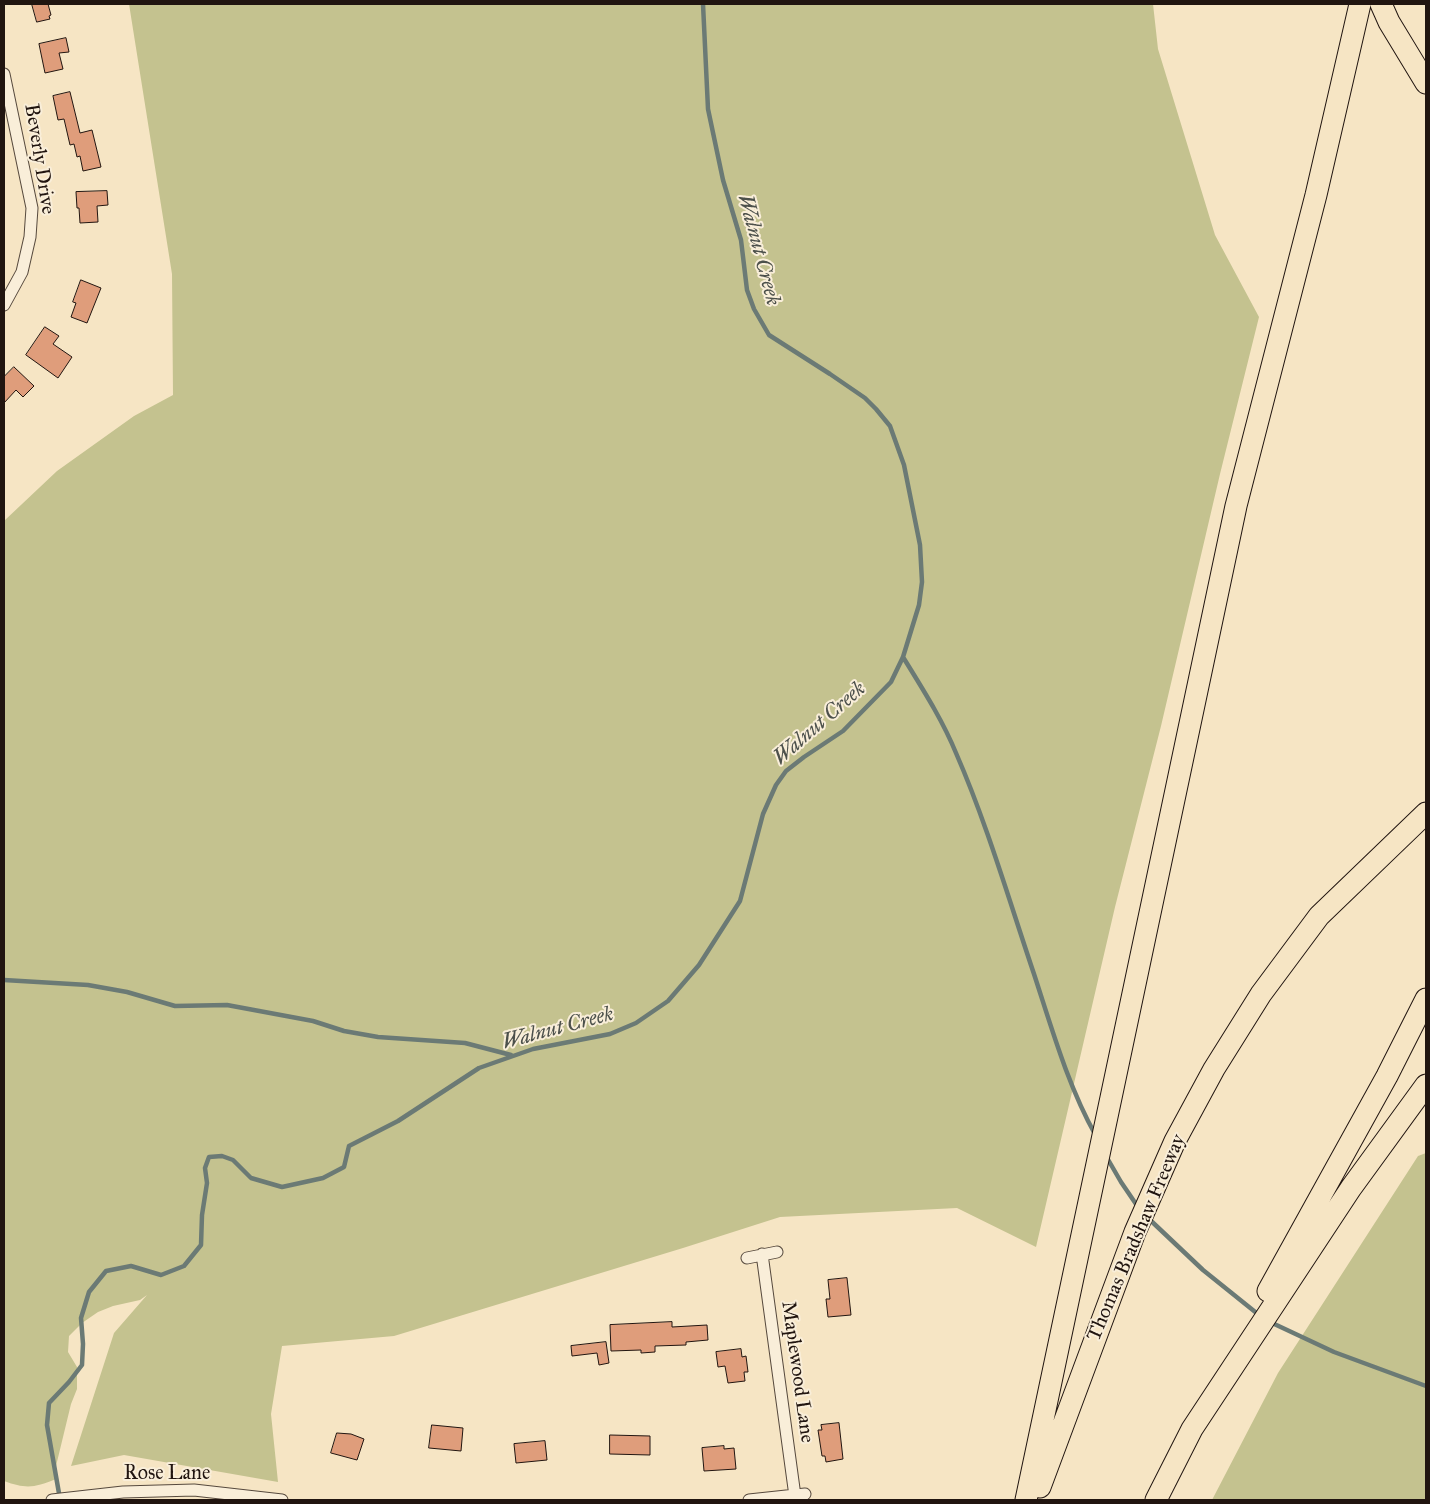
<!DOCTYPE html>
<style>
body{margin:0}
#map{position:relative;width:1430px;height:1504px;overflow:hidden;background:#f6e5c4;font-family:"IM FELL Great Primer",serif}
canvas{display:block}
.frame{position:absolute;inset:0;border:5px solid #211510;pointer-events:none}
</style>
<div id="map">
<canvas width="1430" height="1504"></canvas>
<div class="frame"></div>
</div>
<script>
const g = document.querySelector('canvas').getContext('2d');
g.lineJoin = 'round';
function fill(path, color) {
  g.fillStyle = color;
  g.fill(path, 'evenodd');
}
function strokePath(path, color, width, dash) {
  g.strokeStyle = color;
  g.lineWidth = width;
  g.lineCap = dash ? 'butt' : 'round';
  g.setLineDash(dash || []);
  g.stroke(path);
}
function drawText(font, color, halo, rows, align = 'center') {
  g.font = font + ' "IM FELL Great Primer",serif';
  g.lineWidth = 4;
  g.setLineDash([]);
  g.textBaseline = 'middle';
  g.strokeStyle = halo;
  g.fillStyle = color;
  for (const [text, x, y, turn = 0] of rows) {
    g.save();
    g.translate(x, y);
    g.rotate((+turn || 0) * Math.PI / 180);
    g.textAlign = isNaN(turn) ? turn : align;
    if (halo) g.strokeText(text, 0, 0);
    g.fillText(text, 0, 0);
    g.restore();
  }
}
const green = new Path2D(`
 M 129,4 L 1153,4 L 1158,49 L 1215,235 L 1259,317 L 1220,474 L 1161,726 L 1115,907 L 1036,1247 L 957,1208 L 780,1217 L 683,1248 L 394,1336 L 282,1346 L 271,1414 L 278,1482 L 124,1455 L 71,1466 L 114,1333 L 147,1295 L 140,1300 L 113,1306 L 98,1312 L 82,1323 L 69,1336 L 68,1352 L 77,1367 L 77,1389 L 71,1404 L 56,1466 L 56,1479 C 34,1488 26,1489 4,1481 L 4,521 L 57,471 L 134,416 L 173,395 L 172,274 Z
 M 1426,1153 L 1426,1500 L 1212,1500 L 1278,1373 L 1418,1156 Z`);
const stream = new Path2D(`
 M 903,657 C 922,688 942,719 956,753 C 987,824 1009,900 1034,974 C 1052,1029 1068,1086 1096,1136
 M 4,980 L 88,985 L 127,992 L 175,1006 L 227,1005 L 313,1021 L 344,1031 L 378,1037 L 465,1043 L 511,1055
 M 1106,1156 L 1121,1182 L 1138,1207
 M 1148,1218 L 1203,1270 L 1259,1315
 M 1270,1322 L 1334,1352 L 1426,1386
 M 60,1499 L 47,1425 L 49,1403 L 69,1382 L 82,1365 L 83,1344 L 81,1318 L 89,1292 L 106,1271 L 131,1266 L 161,1275 L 184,1266 L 201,1245 L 202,1215 L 207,1183 L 205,1168 L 209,1157 L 222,1156 L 233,1160 L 251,1178 L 282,1187 L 323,1178 L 344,1167 L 349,1146 L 398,1121 L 479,1068 L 533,1049 L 610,1034 L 636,1023 L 668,1001 L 699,965 L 740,901 L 763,814 L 776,785 L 786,771 L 804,757 L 843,731 L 891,682 L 903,657 L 919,605 L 922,582 L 920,545 L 904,465 L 890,426 L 876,409 L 865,398 L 830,374 L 769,335 L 754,309 L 747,290 L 741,240 L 723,180 L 708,109 L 703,4`);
const building = new Path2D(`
 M 32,4 L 48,4 L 51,15 L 49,16 L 50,19 L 37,22 Z
 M 66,38 L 69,52 L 59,53 L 63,69 L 45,73 L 39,44 Z
 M 70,92 L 80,133 L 92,130 L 101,167 L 83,171 L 80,156 L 77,157 L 74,144 L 70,145 L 64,119 L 58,120 L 53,96 Z
 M 107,191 L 108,205 L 97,206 L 98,222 L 80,223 L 79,208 L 77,208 L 76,192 Z
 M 81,280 L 101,288 L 87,323 L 71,317 L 76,303 L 73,302 Z
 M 45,327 L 59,336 L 53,344 L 72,357 L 58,378 L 26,355 Z
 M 14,367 L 34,386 L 23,397 L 16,390 L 4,403 L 4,377 Z
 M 847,1278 L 851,1315 L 828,1317 L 826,1299 L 830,1299 L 828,1280 Z
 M 672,1322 L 672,1327 L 707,1325 L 708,1340 L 686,1342 L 686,1345 L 655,1346 L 655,1352 L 641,1353 L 641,1350 L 611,1351 L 610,1325 Z
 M 606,1342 L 609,1363 L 599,1365 L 597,1353 L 572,1356 L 571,1346 Z
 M 741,1349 L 742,1357 L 746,1356 L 748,1372 L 744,1372 L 745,1381 L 728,1383 L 725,1366 L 718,1367 L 716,1352 Z
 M 839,1423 L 843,1459 L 826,1462 L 825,1456 L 822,1456 L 818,1430 L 822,1430 L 821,1425 Z
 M 432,1425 L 463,1428 L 461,1451 L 429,1448 Z
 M 337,1433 L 351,1434 L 364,1439 L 357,1460 L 331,1453 Z
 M 610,1435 L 650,1436 L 650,1455 L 610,1454 Z
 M 545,1441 L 547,1460 L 516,1463 L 514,1444 Z
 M 724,1446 L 724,1449 L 734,1448 L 736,1469 L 704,1471 L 702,1448 Z`);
const street = new Path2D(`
 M 4,74 L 32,208 L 30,237 L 22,272 L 4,305
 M 762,1254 L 795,1496
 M 747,1258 L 777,1252
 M 52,1500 L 123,1492 L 194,1490 L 282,1500
 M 749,1500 L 805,1494`);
const highway = new Path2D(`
 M 1381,4 L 1389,22 L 1426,83
 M 1268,1291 L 1387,1076 L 1426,999
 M 1040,1487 L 1135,1232 L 1175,1141 L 1214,1069 L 1261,994 L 1319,916 L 1426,813
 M 1026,1500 L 1236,506 L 1316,195 L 1360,4
 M 1156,1500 L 1192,1429 L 1351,1188 L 1426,1085`);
const streetNames = [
 ["Beverly Drive",39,159,81],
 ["Thomas Bradshaw Freeway",1137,1238,-67],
 ["Maplewood Lane",797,1372,82],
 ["Rose Lane",167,1474]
];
const waterNames = [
 ["Walnut Creek",758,250,75],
 ["Walnut Creek",820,724,-41],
 ["Walnut Creek",558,1029,-15]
];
fill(green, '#c4c28f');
strokePath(stream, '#6b7a75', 4.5);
fill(building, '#df9d7b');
strokePath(building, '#211510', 1);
strokePath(street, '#56493d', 13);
strokePath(highway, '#211510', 23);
strokePath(street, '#f9eed9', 11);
strokePath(highway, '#f6e5c4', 21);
drawText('20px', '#211510', '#f9eed9', streetNames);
drawText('italic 21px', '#4c504b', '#f9eed9', waterNames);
</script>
